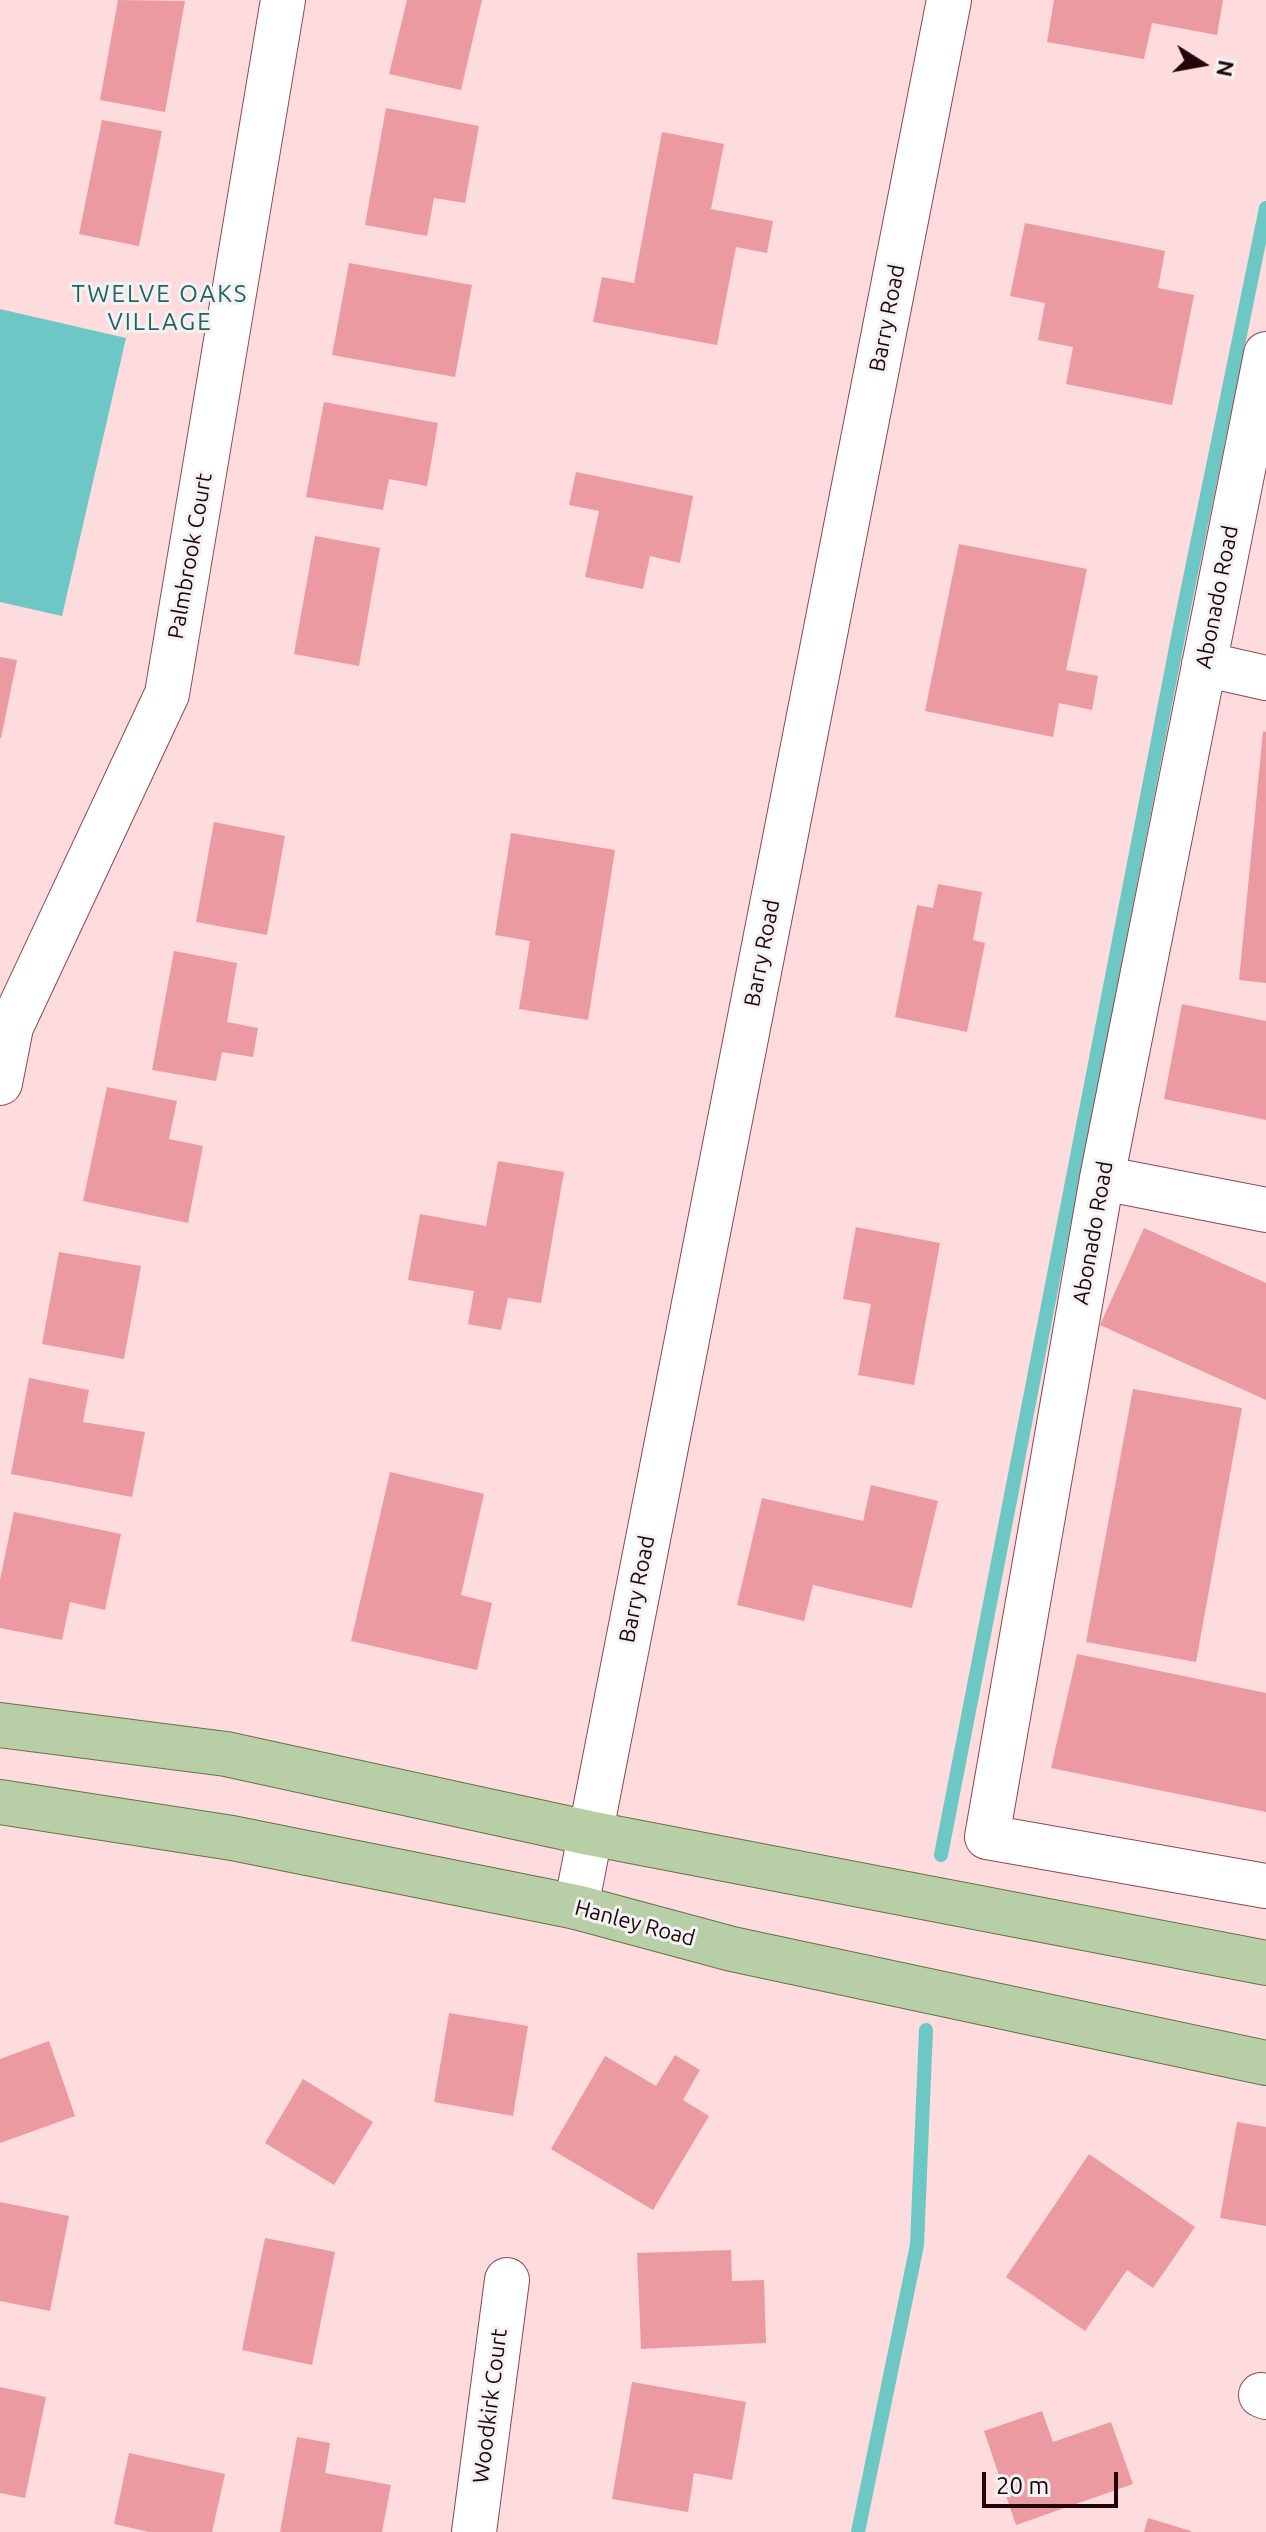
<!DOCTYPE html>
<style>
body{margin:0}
#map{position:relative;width:1266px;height:2532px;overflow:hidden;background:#fedbdd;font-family:Ubuntu,sans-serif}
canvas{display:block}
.north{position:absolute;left:1162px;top:24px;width:80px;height:80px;-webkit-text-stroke:6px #f2f2f2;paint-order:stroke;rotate:101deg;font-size:22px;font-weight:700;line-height:32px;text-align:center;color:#22050a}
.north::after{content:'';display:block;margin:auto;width:28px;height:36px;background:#22050a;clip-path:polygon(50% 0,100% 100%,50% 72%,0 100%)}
.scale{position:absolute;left:982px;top:2472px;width:136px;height:36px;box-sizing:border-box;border:4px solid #22050a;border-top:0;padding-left:10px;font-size:24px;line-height:28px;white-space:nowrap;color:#22050a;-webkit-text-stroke:6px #f2f2f2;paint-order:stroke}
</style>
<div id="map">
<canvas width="1266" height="2532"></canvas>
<div class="north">N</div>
<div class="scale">20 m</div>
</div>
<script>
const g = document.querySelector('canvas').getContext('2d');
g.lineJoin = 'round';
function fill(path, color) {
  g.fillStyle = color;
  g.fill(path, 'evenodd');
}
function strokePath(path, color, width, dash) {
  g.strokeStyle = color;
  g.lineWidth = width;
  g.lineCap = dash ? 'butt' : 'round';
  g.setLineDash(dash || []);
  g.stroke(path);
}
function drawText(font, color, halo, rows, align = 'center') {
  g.font = font + ' Ubuntu,sans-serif';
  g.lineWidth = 6;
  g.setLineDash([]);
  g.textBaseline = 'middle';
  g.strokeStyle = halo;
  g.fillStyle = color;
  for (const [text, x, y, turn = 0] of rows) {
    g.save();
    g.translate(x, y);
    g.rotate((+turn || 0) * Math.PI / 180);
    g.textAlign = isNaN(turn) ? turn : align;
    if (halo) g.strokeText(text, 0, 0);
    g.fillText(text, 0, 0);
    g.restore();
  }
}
const water = new Path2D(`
 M 0,309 L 126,338 L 62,616 L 0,602 Z`);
const stream = new Path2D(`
 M 941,1855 L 1181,622 L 1266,208
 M 858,2532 L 917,2245 L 926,2030`);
const building = new Path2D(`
 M 118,0 L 185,1 L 165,112 L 100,100 Z
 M 407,0 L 482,0 L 461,90 L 389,74 Z
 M 1054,0 L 1223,0 L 1217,35 L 1152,23 L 1144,59 L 1047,42 Z
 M 386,108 L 479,126 L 465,203 L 434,198 L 427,236 L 365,225 Z
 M 102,120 L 162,131 L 139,246 L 79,234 Z
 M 662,132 L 724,144 L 711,209 L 773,221 L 767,253 L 736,247 L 717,345 L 593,322 L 602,277 L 634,283 Z
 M 1025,223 L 1165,251 L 1158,288 L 1194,295 L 1172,405 L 1066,384 L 1073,347 L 1038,340 L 1045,303 L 1010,296 Z
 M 349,263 L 472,285 L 455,377 L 332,355 Z
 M 324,402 L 438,423 L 427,486 L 389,479 L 383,510 L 306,497 Z
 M 576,472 L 693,496 L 680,563 L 650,556 L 643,589 L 585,577 L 599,511 L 569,505 Z
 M 315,536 L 380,548 L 359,666 L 294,654 Z
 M 959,544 L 1087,569 L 1066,670 L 1098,676 L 1092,710 L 1059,703 L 1053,737 L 925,711 Z
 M 0,657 L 17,660 L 1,738 L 0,738 Z
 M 1263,731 L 1266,732 L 1266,983 L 1239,980 Z
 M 214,822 L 285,836 L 267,935 L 196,922 Z
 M 511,833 L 615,850 L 588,1020 L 519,1009 L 530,941 L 495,935 Z
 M 938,884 L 982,892 L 973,940 L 985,943 L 967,1032 L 895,1017 L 917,905 L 933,908 Z
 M 174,951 L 237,963 L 227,1022 L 258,1028 L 253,1057 L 222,1052 L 216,1081 L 152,1070 Z
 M 1182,1004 L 1266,1021 L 1266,1120 L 1164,1099 Z
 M 107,1087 L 177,1101 L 169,1139 L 203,1146 L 188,1223 L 83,1201 Z
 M 498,1161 L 564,1172 L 541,1303 L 508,1298 L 501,1330 L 468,1324 L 474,1291 L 408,1280 L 420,1214 L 486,1226 Z
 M 856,1227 L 940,1243 L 914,1385 L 858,1375 L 871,1304 L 843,1299 Z
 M 1144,1228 L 1266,1283 L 1266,1400 L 1100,1325 Z
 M 59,1252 L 141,1266 L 124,1359 L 42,1344 Z
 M 29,1378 L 89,1390 L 83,1422 L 145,1432 L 132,1497 L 11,1474 Z
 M 1133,1389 L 1242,1408 L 1196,1662 L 1086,1642 Z
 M 390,1472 L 484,1494 L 461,1595 L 492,1603 L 477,1670 L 351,1641 Z
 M 871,1485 L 938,1501 L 912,1608 L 813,1585 L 804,1621 L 737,1605 L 762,1498 L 863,1521 Z
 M 14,1512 L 121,1534 L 105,1610 L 70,1602 L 62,1640 L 0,1628 L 0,1580 Z
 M 1077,1654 L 1266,1693 L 1266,1812 L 1051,1768 Z
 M 449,2013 L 528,2026 L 513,2116 L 434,2102 Z
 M 49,2041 L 75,2116 L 0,2143 L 0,2059 Z
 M 675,2055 L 700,2070 L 683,2100 L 709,2116 L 653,2210 L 551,2149 L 605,2056 L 656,2086 Z
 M 303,2079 L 373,2122 L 334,2185 L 265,2143 Z
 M 1237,2122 L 1266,2127 L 1266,2226 L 1220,2218 Z
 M 1089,2154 L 1195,2227 L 1153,2288 L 1127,2270 L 1085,2331 L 1006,2277 Z
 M 0,2202 L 69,2216 L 50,2311 L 0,2301 Z
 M 265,2238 L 335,2252 L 312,2365 L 242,2350 Z
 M 731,2250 L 732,2281 L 764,2280 L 766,2343 L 641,2349 L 637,2253 Z
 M 632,2382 L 746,2402 L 732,2480 L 694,2473 L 688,2512 L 612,2499 Z
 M 0,2387 L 46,2397 L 25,2498 L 0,2493 Z
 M 1042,2411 L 1053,2442 L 1111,2422 L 1133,2484 L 1016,2525 L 984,2431 Z
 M 297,2437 L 330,2443 L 325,2473 L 391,2485 L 382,2532 L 280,2532 Z
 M 129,2453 L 225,2474 L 212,2532 L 149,2532 L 114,2524 Z
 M 1148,2518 L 1191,2531 L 1191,2532 L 1144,2532 Z`);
const minor = new Path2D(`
 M 1266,354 L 1102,1178 L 987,1837 L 1266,1886
 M 1204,664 L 1266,678
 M 0,1083 L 11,1027 L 167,694 L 283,0
 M 1102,1178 L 1266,1210
 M 576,1907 L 949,0
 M 1261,2395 L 1266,2397
 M 474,2532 L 507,2280`);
const major = new Path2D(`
 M 0,1725 L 226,1754 L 589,1833 L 1266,1963
 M 0,1802 L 232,1838 L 576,1907 L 732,1949 L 1266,2063`);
const streetNames = [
 ["Barry Road",887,318,-79],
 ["Palmbrook Court",190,556,-80],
 ["Abonado Road",1217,597,-79],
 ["Barry Road",762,953,-79],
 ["Abonado Road",1093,1233,-80],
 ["Barry Road",637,1589,-79],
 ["Hanley Road",635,1923,15],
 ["Woodkirk Court",490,2406,-83]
];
const neighbourhoodNames = [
 ["TWELVE OAKS",160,294],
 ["VILLAGE",160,322]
];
fill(water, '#6cc7c5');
strokePath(stream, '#6cc7c5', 14);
fill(building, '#ec9aa2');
strokePath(minor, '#8f4650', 46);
strokePath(major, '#64734a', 46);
strokePath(minor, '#fff', 44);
strokePath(major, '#b8cea7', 44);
drawText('22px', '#22050a', '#f2f2f2', streetNames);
g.letterSpacing = '2px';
drawText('24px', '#276160', '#f2f2f2', neighbourhoodNames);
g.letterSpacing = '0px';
</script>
